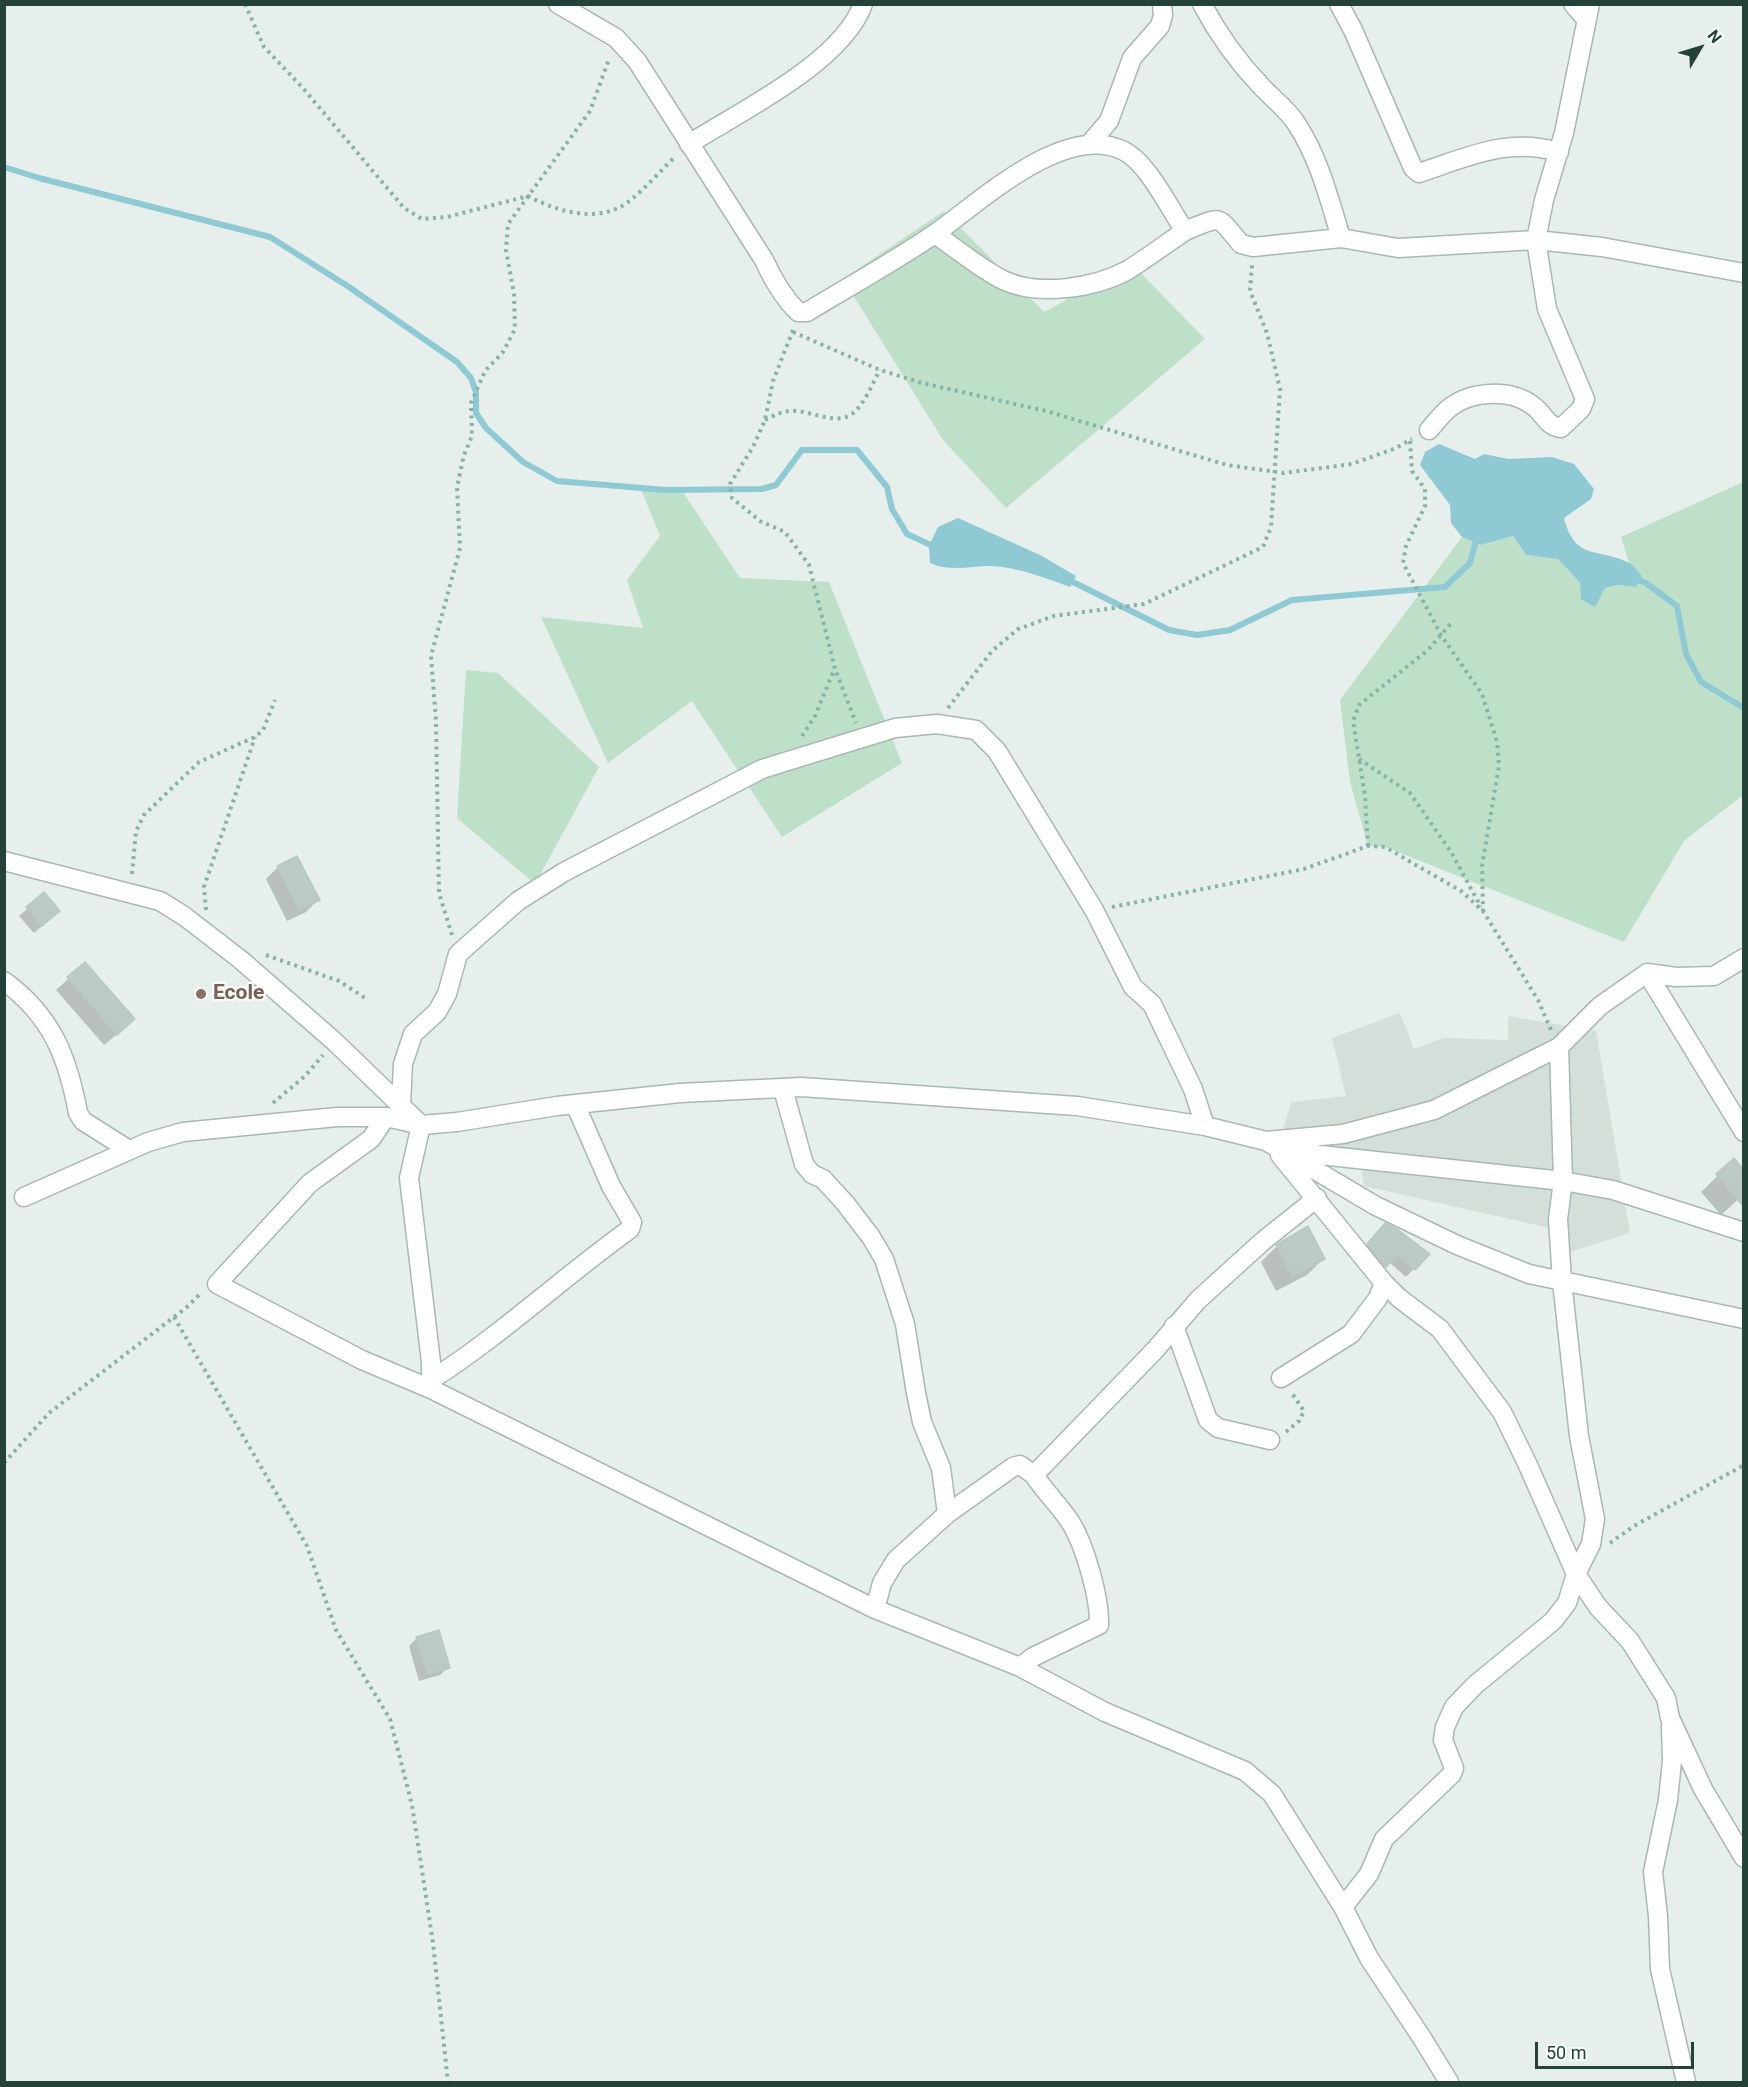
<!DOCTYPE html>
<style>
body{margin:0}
#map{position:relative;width:1748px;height:2087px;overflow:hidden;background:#e6efeb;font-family:Roboto,sans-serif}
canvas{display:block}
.frame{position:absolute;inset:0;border:6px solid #24423a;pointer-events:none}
.north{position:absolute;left:1670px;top:18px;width:60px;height:60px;-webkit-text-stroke:4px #f7fbf9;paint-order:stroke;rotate:52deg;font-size:16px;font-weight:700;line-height:24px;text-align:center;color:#24423a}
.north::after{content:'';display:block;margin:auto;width:21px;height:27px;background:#24423a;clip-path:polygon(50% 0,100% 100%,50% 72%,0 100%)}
.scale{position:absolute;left:1535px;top:2042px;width:159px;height:27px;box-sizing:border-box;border:3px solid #24423a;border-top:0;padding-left:8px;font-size:18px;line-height:21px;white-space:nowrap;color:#24423a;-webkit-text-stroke:4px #f7fbf9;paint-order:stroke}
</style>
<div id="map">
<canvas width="1748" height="2087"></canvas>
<div class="frame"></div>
<div class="north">N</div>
<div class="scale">50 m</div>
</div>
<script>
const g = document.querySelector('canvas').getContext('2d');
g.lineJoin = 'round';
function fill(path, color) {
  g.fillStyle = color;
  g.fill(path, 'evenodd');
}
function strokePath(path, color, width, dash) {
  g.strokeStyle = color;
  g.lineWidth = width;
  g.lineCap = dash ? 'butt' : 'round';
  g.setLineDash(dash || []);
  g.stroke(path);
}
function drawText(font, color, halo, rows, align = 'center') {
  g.font = font + ' Roboto,sans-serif';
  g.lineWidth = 4.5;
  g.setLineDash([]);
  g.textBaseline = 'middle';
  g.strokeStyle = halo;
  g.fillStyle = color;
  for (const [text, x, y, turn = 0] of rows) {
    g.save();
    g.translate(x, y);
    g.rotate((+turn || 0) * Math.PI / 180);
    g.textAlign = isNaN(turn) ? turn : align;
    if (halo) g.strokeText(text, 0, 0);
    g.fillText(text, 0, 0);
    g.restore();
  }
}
const built = new Path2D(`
 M 1400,1013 L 1414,1049 L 1444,1038 L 1508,1040 L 1508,1016 L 1596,1031 L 1630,1233 L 1558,1256 L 1554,1229 L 1364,1186 L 1359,1154 L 1280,1142 L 1291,1102 L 1346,1096 L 1332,1038 Z`);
const green = new Path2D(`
 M 944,211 L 1044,312 L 1132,264 L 1205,339 L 1006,508 L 943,440 L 843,279 Z
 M 1743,482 L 1743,795 L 1684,841 L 1624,942 L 1385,847 L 1368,846 L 1350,782 L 1340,700 L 1462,537 L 1481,545 L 1513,536 L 1526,555 L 1558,559 L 1580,583 L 1605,588 L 1618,585 L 1636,587 L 1642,576 L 1629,563 L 1621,537 Z
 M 640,487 L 681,489 L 740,578 L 829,582 L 902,763 L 782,837 L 692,701 L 608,763 L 541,617 L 643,628 L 627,580 L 660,536 Z
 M 466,670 L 498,673 L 599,767 L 535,884 L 457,818 Z`);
const water = new Path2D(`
 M 1439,444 L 1475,459 L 1484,454 L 1508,459 L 1552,457 L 1574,464 L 1594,489 L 1591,499 L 1564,518 C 1575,562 1599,547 1629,563 C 1634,565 1638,572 1642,576 L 1636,587 L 1618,585 L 1605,588 L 1595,607 L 1581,599 L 1580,583 L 1558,559 L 1526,555 L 1513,536 L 1481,545 L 1462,537 L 1451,523 L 1450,505 L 1420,465 L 1425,452 Z
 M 958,518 L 1040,555 L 1076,576 L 1070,587 C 1045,578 1018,567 991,566 C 970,566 950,572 930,563 L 929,546 L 938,527 Z`);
const shadow = new Path2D(`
 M 278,867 L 318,900 L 306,912 L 287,921 L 266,879 Z
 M 44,895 L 50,919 L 34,933 L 19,916 Z
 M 85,964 L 121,1031 L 104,1045 L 56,990 Z
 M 1734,1160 L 1744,1171 L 1744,1194 L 1721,1215 L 1701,1192 Z
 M 1378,1233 L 1428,1254 L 1406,1277 L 1389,1262 L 1377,1274 L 1360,1253 Z
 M 1277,1246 L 1323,1259 L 1307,1275 L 1276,1291 L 1261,1262 Z
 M 417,1638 L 448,1667 L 440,1675 L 419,1681 L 409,1646 Z`);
const stream = new Path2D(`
 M 4,167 L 39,178 L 270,237 L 349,287 L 457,362 L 471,378 L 476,392 L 476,413 L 486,428 L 523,462 L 557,481 L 666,490 L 762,489 L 776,485 L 802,450 L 857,450 L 887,487 L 892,509 L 907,534 L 935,547
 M 1633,578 L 1646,583 L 1677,606 L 1686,654 L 1701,682 L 1744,708
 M 1067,579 L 1169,630 L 1197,635 L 1230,630 L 1292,600 L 1445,587 L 1470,563 L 1477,537`);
const building = new Path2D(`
 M 297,856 L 320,900 L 299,910 L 277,866 Z
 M 44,892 L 60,911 L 42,926 L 26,907 Z
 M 85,962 L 135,1019 L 117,1035 L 67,977 Z
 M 1734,1158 L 1743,1169 L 1743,1206 L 1716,1174 Z
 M 1385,1223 L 1397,1229 L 1430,1254 L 1415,1270 L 1397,1256 L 1386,1267 L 1367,1244 Z
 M 1308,1226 L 1325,1259 L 1292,1276 L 1276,1245 Z
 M 439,1630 L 450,1668 L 427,1674 L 416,1637 Z`);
const path = new Path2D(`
 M 245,4 L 264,47 L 302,87 L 404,208 L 422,219 L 447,217 L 528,196 C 554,210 591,222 620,207 C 635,200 662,169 675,157
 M 793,330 L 773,381 L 765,420 L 753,447 L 730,484 L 732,498 L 760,521 L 785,532 L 809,565 L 835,669 L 856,723
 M 793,332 L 880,370 L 922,383 L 1046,411 L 1227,465 L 1284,473 L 1352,464 L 1396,448 L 1412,439
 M 765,420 C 775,415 784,410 796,411 C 813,412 837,425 852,414 C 865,404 872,384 880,370
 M 1410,441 L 1412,471 L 1425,489 L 1425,506 L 1406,546 L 1403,563 L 1441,635 L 1482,694 L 1497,742 L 1499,766 L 1482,866 L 1483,911
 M 948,708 L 992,651 L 1018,629 L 1054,616 L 1144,604 L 1263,547 L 1271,527 L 1280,389 L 1267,333 L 1250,291 L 1252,265
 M 802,736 L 815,716 L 834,670
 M 1359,759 L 1410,793 L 1451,852 L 1481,907
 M 1368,846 L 1365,796 L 1353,721 L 1359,705 L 1428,650 L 1453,621
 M 132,874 L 136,831 L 144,815 L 199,762 L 255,737 L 263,730 L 275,700
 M 1112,907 L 1304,869 L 1368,846 L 1385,847 L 1461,891 L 1483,911 L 1538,1000 L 1551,1030
 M 206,910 L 204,887 L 255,737
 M 452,935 L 439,893 L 436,721 L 431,656 L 460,548 L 457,487 L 464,455 L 472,436 L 471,403 L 485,371 L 503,352 L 515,329 L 514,294 L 506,250 L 508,224 L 590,111 L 609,59
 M 266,955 L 339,981 L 365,998
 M 273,1103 L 305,1076 L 323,1055
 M 174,1317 L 307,1546 L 336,1630 L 390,1719 L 412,1805 L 433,1943 L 448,2082
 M 1286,1432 L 1299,1421 L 1304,1411 L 1292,1393
 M 4,1463 L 49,1413 L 187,1307 L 201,1293
 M 1610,1543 L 1634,1526 L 1744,1465`);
const minor = new Path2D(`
 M 558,4 L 616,38 L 637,61 L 764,260 C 773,280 783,297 798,312 L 807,312 C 850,286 895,261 936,233 C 981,201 1066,121 1124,151 C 1148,163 1169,208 1185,231 C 1224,215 1216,215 1241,244 L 1253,247 L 1341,238 L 1398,248 L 1536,240 L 1602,247 L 1744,273
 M 1202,4 C 1218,34 1238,62 1261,86 C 1272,98 1287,109 1296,123 C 1319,158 1329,198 1341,238
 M 1339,4 L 1353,30 L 1413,168 L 1419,173 C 1468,157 1507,137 1559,152
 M 1573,4 L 1586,19
 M 1091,142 L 1109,121 L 1132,58 L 1160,26 L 1163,15 L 1162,4
 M 689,144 C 739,112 842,63 863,4
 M 935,234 C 957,249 979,268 1003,280 C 1038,297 1095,288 1128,270 C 1147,258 1166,244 1185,231
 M 1429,430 C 1436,422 1443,412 1452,406 C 1473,391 1510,389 1532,405 C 1543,412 1547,427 1561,428 L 1581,409 L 1585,399 L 1547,309 L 1536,240 L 1544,200 L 1564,133 L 1590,4
 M 4,861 L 160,901 L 184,916 L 241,960 L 335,1042 L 421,1125 L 457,1122 L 557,1106 L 680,1093 L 801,1087 L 1077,1106 L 1205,1126 L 1266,1141 L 1376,1206 L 1457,1245 L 1529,1274 L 1744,1319
 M 1647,973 L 1744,1132
 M 4,981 C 52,1016 68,1058 78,1113 L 83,1121 L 129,1150
 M 783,1089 L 804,1164 L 812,1174 L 823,1179 L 845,1203 L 871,1237 L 884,1259 L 905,1324 L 916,1393 L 922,1422 L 941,1468 L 947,1514
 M 401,1104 L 403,1064 L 413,1034 L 437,1012 L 447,994 L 458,954 L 518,901 L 564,872 L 762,769 L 895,728 L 937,724 L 976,730 L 997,751 L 1094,910 L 1133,987 L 1152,1004 L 1193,1089 L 1205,1126
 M 386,1117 L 371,1139 L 310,1183 L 217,1284 L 362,1360 L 431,1389
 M 1266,1141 L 1343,1134 L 1434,1110 L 1559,1047
 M 1292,1152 L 1563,1181 L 1613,1190 L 1744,1232
 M 1280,1155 L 1384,1283 L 1399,1298 L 1440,1329 L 1502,1412 L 1527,1463 L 1576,1574 L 1598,1607 L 1630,1641 L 1666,1698 L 1670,1718 L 1703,1789 L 1744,1858
 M 24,1197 L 148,1142 L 183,1132 L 337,1117 L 386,1117 L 421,1125 L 409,1178 L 431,1362 L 431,1389 L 875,1609 L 1020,1667 L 1033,1657 L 1099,1625 C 1100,1598 1085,1546 1071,1523 C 1060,1506 1045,1492 1034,1475
 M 1174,1326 L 1208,1420 L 1218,1428 L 1270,1440
 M 1281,1378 L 1351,1334 L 1378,1298 L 1384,1283
 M 431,1380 C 500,1336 562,1278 630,1229 L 632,1222 L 611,1186 L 575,1104
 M 875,1609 L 882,1583 L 896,1560 L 947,1514 L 1013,1467 L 1020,1465 L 1034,1475 L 1155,1350 L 1198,1300 L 1263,1241 L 1317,1198
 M 1020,1667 L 1105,1712 L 1245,1771 L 1272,1794 L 1343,1907 L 1369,1958 L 1422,2038 L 1449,2082
 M 1671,1726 L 1672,1761 L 1668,1800 L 1653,1872 L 1658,1916 L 1660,1969 L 1686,2082
 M 1343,1907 L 1369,1874 L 1384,1839 L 1452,1774 L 1454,1768 L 1443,1740 L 1445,1727 L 1454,1707 L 1475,1685 L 1553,1621 L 1567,1603 L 1576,1574 L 1591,1544 L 1595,1519 L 1579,1436 L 1562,1281 L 1558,1219 L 1563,1181 L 1559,1047 L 1600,1006 L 1647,973 L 1676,977 L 1714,976 L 1744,958`);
const markers = [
 [201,994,6,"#8d6e63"]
];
const educationNames = [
 ["Ecole",213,994]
];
fill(built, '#d4dfda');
fill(green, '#bfe0c8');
fill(water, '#8ec9d4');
fill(shadow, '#0003');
strokePath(stream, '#8ec9d4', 6);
fill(building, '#bbcac4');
strokePath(building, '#b8c9c2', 1.5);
strokePath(minor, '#a8b8b2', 21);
strokePath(path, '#86b3a5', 4, [3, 4.5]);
strokePath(minor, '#fff', 18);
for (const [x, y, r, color] of markers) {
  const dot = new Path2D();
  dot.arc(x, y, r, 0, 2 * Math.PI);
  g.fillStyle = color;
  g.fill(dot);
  strokePath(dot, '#f7fbf9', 2);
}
drawText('bold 21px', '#785e54', '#f7fbf9', educationNames, 'left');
</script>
